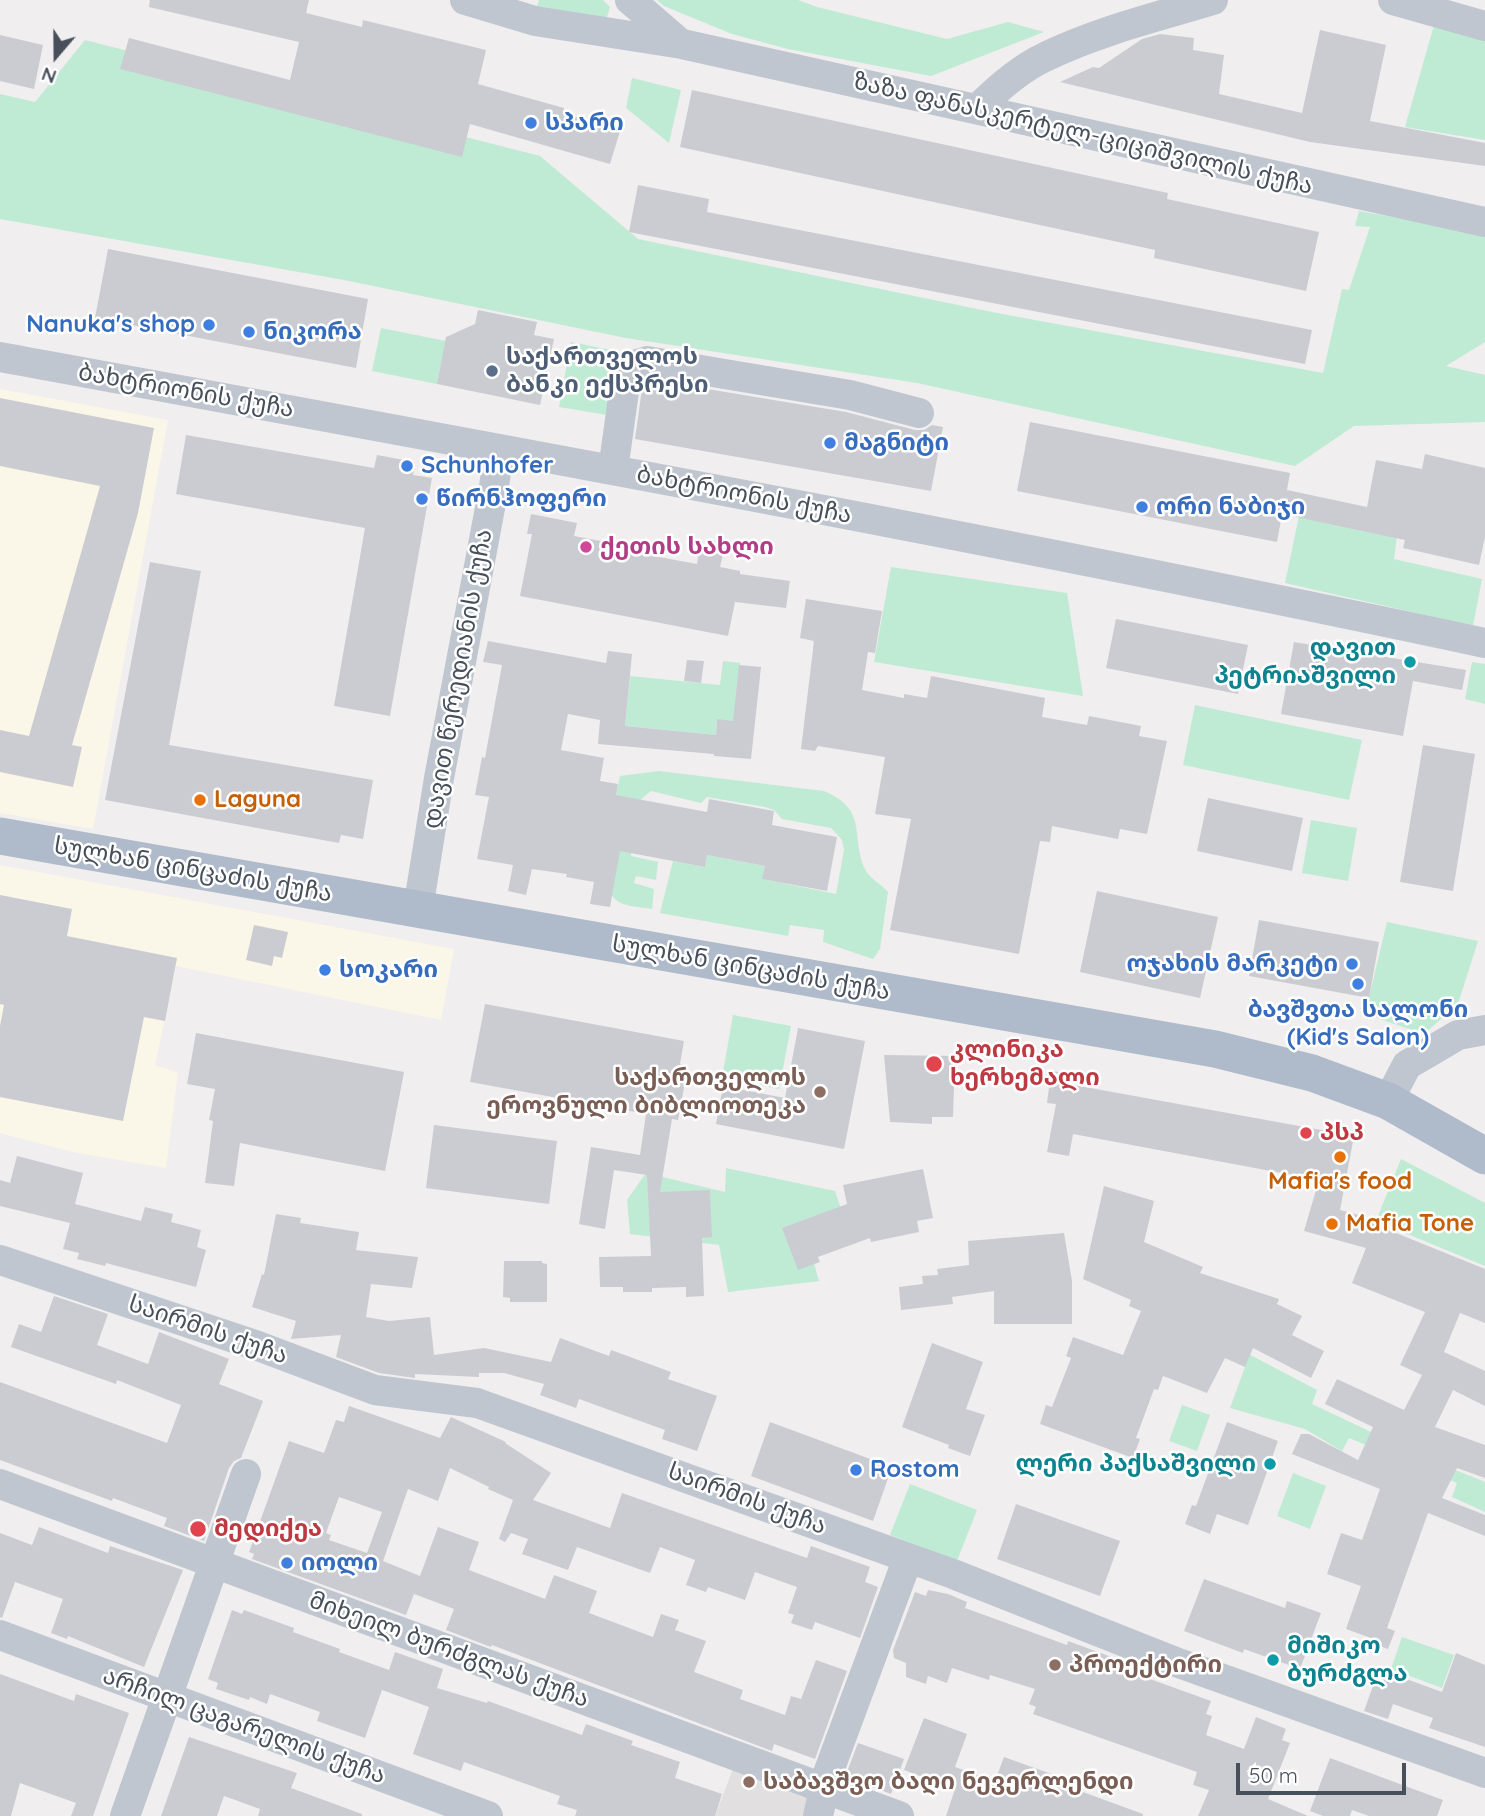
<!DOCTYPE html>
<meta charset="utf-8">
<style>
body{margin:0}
#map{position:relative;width:1485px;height:1816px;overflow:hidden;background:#f0eeee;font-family:Quicksand,sans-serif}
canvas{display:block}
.north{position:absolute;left:21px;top:21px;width:70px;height:70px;-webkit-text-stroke:5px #fff;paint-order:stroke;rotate:200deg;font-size:19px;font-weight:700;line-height:28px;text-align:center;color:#474f5a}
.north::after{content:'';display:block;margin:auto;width:24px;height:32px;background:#474f5a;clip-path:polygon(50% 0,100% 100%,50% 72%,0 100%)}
.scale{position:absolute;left:1236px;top:1763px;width:170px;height:32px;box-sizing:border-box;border:4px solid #474f5a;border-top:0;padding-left:9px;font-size:21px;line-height:24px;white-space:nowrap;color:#474f5a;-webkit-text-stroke:5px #fff;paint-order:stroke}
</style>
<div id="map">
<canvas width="1485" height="1816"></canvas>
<div class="north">N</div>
<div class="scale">50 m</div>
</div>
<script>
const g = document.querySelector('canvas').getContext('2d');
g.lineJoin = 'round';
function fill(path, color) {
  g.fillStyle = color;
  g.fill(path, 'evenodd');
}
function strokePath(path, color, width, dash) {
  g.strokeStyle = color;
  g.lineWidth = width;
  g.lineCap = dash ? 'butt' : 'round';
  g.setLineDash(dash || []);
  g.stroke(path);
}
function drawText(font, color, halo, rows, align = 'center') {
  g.font = font + ' Quicksand,"Noto Sans Georgian",sans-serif';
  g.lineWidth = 5;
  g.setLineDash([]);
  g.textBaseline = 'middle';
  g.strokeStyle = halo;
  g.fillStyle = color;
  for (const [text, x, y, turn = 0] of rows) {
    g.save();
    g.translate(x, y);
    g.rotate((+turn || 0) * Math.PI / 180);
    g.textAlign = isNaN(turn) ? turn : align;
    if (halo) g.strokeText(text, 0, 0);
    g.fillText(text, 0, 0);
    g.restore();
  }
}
const commercial = new Path2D(`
 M 0,389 L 168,420 L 93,829 L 0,813 Z
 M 0,865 L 454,949 L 441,1020 L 176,966 L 155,1065 L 178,1073 L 166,1168 L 72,1152 L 0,1133 Z`);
const education = new Path2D(`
 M 733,1769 L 807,1796 L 808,1801 L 803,1816 L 715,1816 Z`);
const green = new Path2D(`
 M 539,0 L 603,0 L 610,7 L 607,17 L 599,25 L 536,10 Z
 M 657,0 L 798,0 L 817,7 L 947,39 L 1008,22 L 1044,32 L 931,76 L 788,49 L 732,34 L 664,6 Z
 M 1434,25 L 1485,41 L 1485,140 L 1405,127 Z
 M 85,40 L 540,156 L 638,239 L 997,313 L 1323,373 L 1342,289 L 1349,290 L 1370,227 L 1355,226 L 1359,211 L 1485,233 L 1485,342 L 1446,366 L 1485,375 L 1485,422 L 1354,426 L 1295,466 L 917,383 L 626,338 L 344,280 L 0,219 L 0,94 L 35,102 Z
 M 632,78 L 681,90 L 669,143 L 626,108 Z
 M 381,328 L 446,341 L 437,384 L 372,371 Z
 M 571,342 L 626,353 L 613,416 L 559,407 Z
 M 1299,516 L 1397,536 L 1394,559 L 1482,579 L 1473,626 L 1285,583 Z
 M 891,567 L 1067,593 L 1083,696 L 874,662 Z
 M 723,661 L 740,663 L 736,698 L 755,724 L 717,720 L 716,735 L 625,726 L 630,676 L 720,685 Z
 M 1472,662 L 1485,664 L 1485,704 L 1465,699 Z
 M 1195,705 L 1362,740 L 1349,800 L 1183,765 Z
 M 659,771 L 824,791 C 869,810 850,836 865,869 C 868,877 882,885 888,892 L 880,949 L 873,959 L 823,942 L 824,930 L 790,925 L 788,936 L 660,913 L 673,861 L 705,867 L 707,855 L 765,866 L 763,879 L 836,894 L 844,850 L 842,840 L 831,828 L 782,819 L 774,810 L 765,807 L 707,797 L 701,803 L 651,791 L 639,801 L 631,856 L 658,862 L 656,880 L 636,876 L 634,883 L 654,889 L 652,909 C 641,907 623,907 615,899 C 594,878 615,803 620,776 Z
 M 1311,820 L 1357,828 L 1348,881 L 1302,873 Z
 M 1387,922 L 1478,941 L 1458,1004 L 1424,1034 L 1365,1014 Z
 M 733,1015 L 791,1026 L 779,1089 L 722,1078 Z
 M 1401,1159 L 1485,1203 L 1485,1266 L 1376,1221 Z
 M 726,1168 L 835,1191 L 841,1209 L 803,1224 L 819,1281 L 728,1292 L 719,1245 L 630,1234 L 627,1200 L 646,1173 L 725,1192 Z
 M 1161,1321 L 1201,1329 L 1317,1390 L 1312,1404 L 1426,1458 L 1485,1482 L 1485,1512 L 1452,1497 L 1457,1483 L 1349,1438 L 1342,1451 L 1305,1429 L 1230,1408 L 1245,1367 Z
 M 1182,1405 L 1210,1415 L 1197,1451 L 1169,1441 Z
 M 1293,1473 L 1326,1486 L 1310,1529 L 1277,1516 Z
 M 910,1484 L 977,1510 L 957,1561 L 890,1535 Z
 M 1402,1637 L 1454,1655 L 1442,1688 L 1391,1669 Z`);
const building = new Path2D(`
 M 150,0 L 309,0 L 306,13 L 362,27 L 363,20 L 486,50 L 478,84 L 564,108 L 564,113 L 620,131 L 610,164 L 470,124 L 462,157 L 120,69 L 129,38 L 290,80 L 299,42 L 149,7 Z
 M 1320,30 L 1386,45 L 1370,121 L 1485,143 L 1485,166 L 1310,142 L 1060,82 L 1093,67 L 1099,68 L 1142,39 L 1160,34 L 1194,38 L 1193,50 L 1224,55 L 1219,94 L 1302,113 Z
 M 0,35 L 43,45 L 34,89 L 0,81 Z
 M 692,90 L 1168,193 L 1167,199 L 1319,232 L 1306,291 L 1154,258 L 1155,250 L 680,147 Z
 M 638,185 L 709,199 L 707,212 L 1312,330 L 1305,364 L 629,232 Z
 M 108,249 L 368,299 L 356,368 L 95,318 Z
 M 478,310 L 537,322 L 534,335 L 554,339 L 540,405 L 437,384 L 446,337 L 475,324 Z
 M 647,379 L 846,412 L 915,430 L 924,430 L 932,425 L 943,427 L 931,491 L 635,439 L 642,389 Z
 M 0,398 L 154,428 L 138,513 L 72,745 L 82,747 L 73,787 L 0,772 L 0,730 L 29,736 L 100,486 L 0,466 Z
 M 1030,422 L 1290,473 L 1287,490 L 1367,507 L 1376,460 L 1422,469 L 1425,454 L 1485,468 L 1485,537 L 1479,565 L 1403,548 L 1405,540 L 1282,514 L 1277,542 L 1017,491 Z
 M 186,435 L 374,468 L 377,455 L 415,462 L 413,475 L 432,478 L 390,716 L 334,706 L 365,528 L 176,494 Z
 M 531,514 L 577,523 L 574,536 L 638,548 L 637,553 L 697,564 L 700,546 L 724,550 L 720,567 L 740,571 L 740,574 L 790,581 L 786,608 L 735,602 L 728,636 L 520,596 L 532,534 L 527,534 Z
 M 150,562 L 201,571 L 169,745 L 373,780 L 363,839 L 341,835 L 339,843 L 105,800 Z
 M 806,599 L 882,611 L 875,653 L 868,652 L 862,690 L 904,698 L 904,694 L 927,698 L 931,676 L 1045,698 L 1042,717 L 1087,725 L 1089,716 L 1141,726 L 1139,736 L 1167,741 L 1147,834 L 1120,829 L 1118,839 L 1052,826 L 1050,842 L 1040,841 L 1019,954 L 890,930 L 911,819 L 875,814 L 885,757 L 818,746 L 815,751 L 801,749 L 814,641 L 800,638 Z
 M 1116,619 L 1248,645 L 1238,694 L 1106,668 Z
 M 488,641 L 606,663 L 608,651 L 632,654 L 625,726 L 716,735 L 717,719 L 733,721 L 739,665 L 761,667 L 751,759 L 714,756 L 714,754 L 598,744 L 600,720 L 568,714 L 561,750 L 604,758 L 600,781 L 618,784 L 616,795 L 707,812 L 709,799 L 774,811 L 772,825 L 837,837 L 827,891 L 762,879 L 765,866 L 707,855 L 705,867 L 620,851 L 610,907 L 590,904 L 594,882 L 566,877 L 567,874 L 532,869 L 526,895 L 508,891 L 513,865 L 477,859 L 489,797 L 475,795 L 482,757 L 485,758 L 502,665 L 483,662 Z
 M 1294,642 L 1466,670 L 1462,690 L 1413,681 L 1403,736 L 1281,714 Z
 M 687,660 L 704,661 L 701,683 L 684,681 Z
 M 1423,745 L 1475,754 L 1453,891 L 1400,882 Z
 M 1208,798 L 1303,818 L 1292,871 L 1197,851 Z
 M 1097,891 L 1218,917 L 1200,998 L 1080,972 Z
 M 0,895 L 72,909 L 67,936 L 177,958 L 165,1021 L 144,1017 L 123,1121 L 0,1097 L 0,1026 L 4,1005 L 0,1004 Z
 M 1259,920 L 1379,942 L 1369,998 L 1249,976 Z
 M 254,925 L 288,932 L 282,958 L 274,956 L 272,966 L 246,960 Z
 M 485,1004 L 684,1041 L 680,1064 L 688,1066 L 678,1120 L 672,1119 L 660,1192 L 710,1190 L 712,1237 L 702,1238 L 704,1296 L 686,1297 L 686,1287 L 652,1288 L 652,1292 L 623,1292 L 623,1287 L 600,1287 L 599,1257 L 651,1256 L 647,1175 L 614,1170 L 605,1229 L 579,1224 L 591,1147 L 640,1155 L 646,1114 L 470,1082 Z
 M 798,1028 L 865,1041 L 844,1149 L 716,1124 L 723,1086 L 785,1098 Z
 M 196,1033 L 404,1072 L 385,1171 L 240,1143 L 234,1186 L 205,1183 L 213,1121 L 209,1120 L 215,1089 L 187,1084 Z
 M 884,1055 L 955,1056 L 953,1117 L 932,1117 L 932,1124 L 890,1122 Z
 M 1051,1071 L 1076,1074 L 1074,1085 L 1354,1136 L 1340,1210 L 1359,1215 L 1359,1218 L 1485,1269 L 1485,1323 L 1460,1313 L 1444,1352 L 1485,1371 L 1485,1406 L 1453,1390 L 1435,1427 L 1485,1445 L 1485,1478 L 1457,1468 L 1442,1498 L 1485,1515 L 1485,1536 L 1428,1513 L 1387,1628 L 1395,1631 L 1388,1649 L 1369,1642 L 1371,1638 L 1346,1629 L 1361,1586 L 1327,1574 L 1341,1533 L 1362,1540 L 1380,1489 L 1292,1454 L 1301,1434 L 1309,1434 L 1358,1460 L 1373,1427 L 1325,1404 L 1337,1379 L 1404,1410 L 1422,1375 L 1400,1365 L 1425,1312 L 1352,1283 L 1366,1248 L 1304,1231 L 1319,1180 L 1073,1134 L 1069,1156 L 1047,1152 L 1056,1104 L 1047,1103 Z
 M 434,1125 L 557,1141 L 549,1204 L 426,1188 Z
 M 17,1156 L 83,1173 L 75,1204 L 141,1221 L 145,1207 L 173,1214 L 171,1222 L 201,1230 L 197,1247 L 206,1250 L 196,1287 L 106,1263 L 105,1266 L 77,1259 L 79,1253 L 63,1249 L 70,1223 L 0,1206 L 0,1180 L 10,1183 Z
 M 923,1169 L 933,1218 L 917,1221 L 919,1232 L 871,1242 L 870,1238 L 818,1257 L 820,1262 L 798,1270 L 782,1228 L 847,1204 L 843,1185 Z
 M 1104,1186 L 1154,1201 L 1144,1242 L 1203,1267 L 1200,1273 L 1279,1299 L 1277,1304 L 1302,1316 L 1292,1335 L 1324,1351 L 1311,1378 L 1253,1348 L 1245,1367 L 1225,1358 L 1207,1393 L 1163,1376 L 1158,1390 L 1154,1389 L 1136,1438 L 1140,1439 L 1133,1458 L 1040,1424 L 1046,1405 L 1052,1407 L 1071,1358 L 1066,1356 L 1073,1337 L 1123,1355 L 1141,1311 L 1129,1306 L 1131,1300 L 1083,1279 Z
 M 276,1214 L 301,1218 L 300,1223 L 359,1232 L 356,1250 L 418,1257 L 412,1288 L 371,1284 L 366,1317 L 389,1321 L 430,1317 L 434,1355 L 484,1348 L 551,1362 L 560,1338 L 609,1356 L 611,1350 L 671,1372 L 668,1379 L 717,1396 L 697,1451 L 662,1439 L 665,1430 L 579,1399 L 576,1408 L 540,1395 L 544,1384 L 504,1373 L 479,1373 L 479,1377 L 415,1374 L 415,1378 L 379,1373 L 336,1357 L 341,1335 L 291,1339 L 296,1321 L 252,1307 L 262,1274 L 264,1275 Z
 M 1064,1233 L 1072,1281 L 1072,1324 L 994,1324 L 994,1291 L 952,1297 L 953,1304 L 901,1310 L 899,1287 L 923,1284 L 922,1276 L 938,1275 L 937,1269 L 969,1265 L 968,1241 Z
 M 504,1261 L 542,1261 L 542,1263 L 547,1264 L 547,1302 L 510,1302 L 510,1298 L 503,1297 Z
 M 54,1296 L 108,1314 L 97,1345 L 148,1364 L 159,1332 L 229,1359 L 219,1384 L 263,1401 L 241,1458 L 234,1461 L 229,1468 L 204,1541 L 164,1526 L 167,1518 L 113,1498 L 112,1501 L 0,1460 L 0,1382 L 167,1443 L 181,1405 L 117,1380 L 116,1384 L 11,1347 L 19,1324 L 41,1332 Z
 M 932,1343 L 983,1362 L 966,1409 L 985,1415 L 970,1456 L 948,1448 L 949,1445 L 902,1427 Z
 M 349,1406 L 440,1438 L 451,1417 L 453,1418 L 506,1442 L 505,1443 L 551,1473 L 533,1500 L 610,1528 L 622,1493 L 807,1558 L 811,1546 L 870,1567 L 865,1582 L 878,1587 L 860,1638 L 815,1622 L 812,1630 L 791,1623 L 794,1615 L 788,1613 L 797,1587 L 755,1572 L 745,1600 L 708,1587 L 706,1592 L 686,1585 L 695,1560 L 660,1547 L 650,1573 L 577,1547 L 568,1570 L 522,1554 L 528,1539 L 511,1533 L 505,1542 L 499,1539 L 513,1500 L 488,1489 L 489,1487 L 450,1468 L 438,1501 L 408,1489 L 383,1561 L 420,1576 L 438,1527 L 479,1542 L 469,1570 L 545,1599 L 554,1575 L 597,1591 L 589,1613 L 653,1637 L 661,1614 L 679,1620 L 675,1630 L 706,1641 L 694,1672 L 743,1690 L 740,1699 L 785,1715 L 791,1696 L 801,1699 L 816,1660 L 847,1671 L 815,1759 L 774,1744 L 772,1751 L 492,1645 L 491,1647 L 446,1630 L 454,1609 L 414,1594 L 406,1615 L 252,1559 L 254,1554 L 249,1552 L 289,1441 L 324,1453 L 336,1420 L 344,1422 ZM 339,1497 L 382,1512 L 367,1553 L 329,1540 L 331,1535 L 326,1533 Z
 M 770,1422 L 892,1467 L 873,1521 L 751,1476 Z
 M 1227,1422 L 1278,1441 L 1248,1525 L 1217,1514 L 1210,1534 L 1185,1524 L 1192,1505 L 1196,1506 Z
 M 1016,1504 L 1120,1541 L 1100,1596 L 997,1559 Z
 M 39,1527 L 108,1553 L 110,1546 L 183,1570 L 144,1667 L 68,1636 L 67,1639 L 51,1633 L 63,1599 L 15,1582 L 2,1618 L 0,1617 L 0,1533 L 32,1545 Z
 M 1204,1579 L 1285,1608 L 1287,1601 L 1321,1613 L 1300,1669 L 1244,1649 L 1243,1653 L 1184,1631 Z
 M 928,1590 L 948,1594 L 967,1602 L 965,1608 L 1067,1645 L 1068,1641 L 1117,1659 L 1114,1666 L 1211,1701 L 1206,1714 L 1212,1716 L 1206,1735 L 1244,1749 L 1256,1717 L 1286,1729 L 1282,1740 L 1290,1743 L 1268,1799 L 1308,1816 L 1198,1816 L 1209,1790 L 1193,1785 L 1197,1772 L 1033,1714 L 1036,1707 L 1029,1704 L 1035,1689 L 990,1675 L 989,1680 L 952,1668 L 947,1683 L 928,1676 L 926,1684 L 906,1677 L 906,1663 L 894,1658 L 893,1650 L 915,1592 L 926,1596 Z
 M 232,1610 L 242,1614 L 244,1610 L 294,1628 L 293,1632 L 340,1649 L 339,1652 L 389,1670 L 395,1652 L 443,1669 L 437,1688 L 487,1703 L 488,1701 L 582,1735 L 586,1724 L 633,1741 L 631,1745 L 680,1762 L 675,1778 L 722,1794 L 715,1816 L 575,1816 L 577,1810 L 557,1804 L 560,1796 L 464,1762 L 461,1771 L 413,1754 L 429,1707 L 382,1690 L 365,1738 L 317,1721 L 320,1712 L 270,1694 L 267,1704 L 250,1697 L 249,1700 L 216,1689 L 218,1683 L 208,1679 Z
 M 1456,1653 L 1485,1665 L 1485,1747 L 1429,1728 L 1433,1718 L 1393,1704 L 1388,1719 L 1364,1711 L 1379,1669 L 1442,1692 Z
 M 0,1674 L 74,1701 L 76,1694 L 129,1713 L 93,1816 L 71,1816 L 76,1803 L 20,1783 L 11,1816 L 0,1816 Z
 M 924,1718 L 967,1734 L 955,1767 L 995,1781 L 1004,1757 L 1082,1785 L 1080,1791 L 1143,1814 L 1143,1816 L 946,1816 L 955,1789 L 904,1770 Z
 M 189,1737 L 297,1773 L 291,1788 L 362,1814 L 362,1816 L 258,1816 L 260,1809 L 224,1796 L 217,1816 L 161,1816 Z
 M 858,1743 L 904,1759 L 891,1794 L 845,1777 Z
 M 1330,1758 L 1443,1800 L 1437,1816 L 1369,1816 L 1352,1810 L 1350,1816 L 1323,1816 L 1310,1811 Z`);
const minor = new Path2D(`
 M 465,0 L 535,21 L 682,44 L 1485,222
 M 630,0 L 680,43
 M 1393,0 L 1485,26
 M 977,109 C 996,90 1019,69 1045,57 C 1098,31 1157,17 1213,0
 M 0,357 C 496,448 992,538 1485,643
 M 613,470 L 625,384 L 634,365 L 647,361 L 850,395 L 919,413
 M 418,909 L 439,778 L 494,487 L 499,449
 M 1388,1101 L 1407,1065 L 1458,1035 L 1485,1030
 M 0,1260 L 258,1346 L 375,1390 L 477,1403 L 953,1574 L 1173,1661 L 1485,1773
 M 0,1484 L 899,1816
 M 0,1635 L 488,1816
 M 125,1816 L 246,1474
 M 818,1816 L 827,1776 L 908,1558`);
const major = new Path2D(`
 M 0,836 L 1215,1049 L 1312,1073 L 1388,1101 L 1485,1156`);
const markers = [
 [531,123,7,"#3f7fe0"],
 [209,325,7,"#3f7fe0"],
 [249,332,7,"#3f7fe0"],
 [492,371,7,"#5c6f8a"],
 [830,443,7,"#3f7fe0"],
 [407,466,7,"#3f7fe0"],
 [422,499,7,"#3f7fe0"],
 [1142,507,7,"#3f7fe0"],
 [586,547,7,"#d1479c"],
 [1410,662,7,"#0f9aa8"],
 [200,800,7,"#e8710a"],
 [1352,964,7,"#3f7fe0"],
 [325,970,7,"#3f7fe0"],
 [1358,984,7,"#3f7fe0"],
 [934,1064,9,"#e0444e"],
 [820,1092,7,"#8d6e63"],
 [1306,1133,7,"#e0444e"],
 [1340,1157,7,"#e8710a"],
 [1332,1224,7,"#e8710a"],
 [1270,1464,7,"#0f9aa8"],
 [856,1470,7,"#3f7fe0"],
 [198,1529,9,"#e0444e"],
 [287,1563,7,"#3f7fe0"],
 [1273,1660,7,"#0f9aa8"],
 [1055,1665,7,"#8d6e63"],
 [749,1782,7,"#8d6e63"]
];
const shopNames = [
 ["სპარი",545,123],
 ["Nanuka's shop",195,325,"right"],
 ["ნიკორა",263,332],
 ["მაგნიტი",844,443],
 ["Schunhofer",421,466],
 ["წირნჰოფერი",436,499],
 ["ორი ნაბიჯი",1156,507],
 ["ოჯახის მარკეტი",1338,964,"right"],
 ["სოკარი",339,970],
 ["ბავშვთა სალონი",1358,1010,"center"],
 ["(Kid's Salon)",1358,1038,"center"],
 ["Rostom",870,1470],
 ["იოლი",301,1563]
];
const streetNames = [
 ["ზაზა ფანასკერტელ-ციციშვილის ქუჩა",1083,134,13],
 ["ბახტრიონის ქუჩა",186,391,10],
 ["ბახტრიონის ქუჩა",744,495,11],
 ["დავით წერედიანის ქუჩა",458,679,-80],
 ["სულხან ცინცაძის ქუჩა",193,870,10],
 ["სულხან ცინცაძის ქუჩა",751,968,10],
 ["საირმის ქუჩა",208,1330,19],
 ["საირმის ქუჩა",747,1499,20],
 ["მიხეილ ბურძგლას ქუჩა",449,1650,20],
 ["არჩილ ცაგარელის ქუჩა",244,1726,20]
];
const serviceNames = [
 ["საქართველოს",506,357],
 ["ბანკი ექსპრესი",506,385]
];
const hotelNames = [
 ["ქეთის სახლი",600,547]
];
const cultureNames = [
 ["დავით",1396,648],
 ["პეტრიაშვილი",1396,676],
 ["ლერი პაქსაშვილი",1256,1464],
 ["მიშიკო",1287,1646,"left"],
 ["ბურძგლა",1287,1674,"left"]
];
const foodNames = [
 ["Laguna",214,800],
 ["Mafia's food",1340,1182,"center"],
 ["Mafia Tone",1346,1224]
];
const healthNames = [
 ["კლინიკა",950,1050],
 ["ხერხემალი",950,1078],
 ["პსპ",1320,1133],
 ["მედიქეა",214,1529]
];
const educationNames = [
 ["საქართველოს",806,1078,"right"],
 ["ეროვნული ბიბლიოთეკა",806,1106,"right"],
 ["პროექტირი",1069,1665],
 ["საბავშვო ბაღი ნევერლენდი",763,1782]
];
fill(commercial, '#faf7e8');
fill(education, '#e1dfdf');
fill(green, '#bfebd5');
fill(building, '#cbccd2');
strokePath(minor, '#bfc6cf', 30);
strokePath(major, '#afbacb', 37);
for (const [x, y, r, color] of markers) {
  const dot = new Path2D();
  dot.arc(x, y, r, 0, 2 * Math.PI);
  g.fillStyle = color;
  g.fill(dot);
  strokePath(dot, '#fff', 2.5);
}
drawText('bold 24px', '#366cbe', '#fff', shopNames, 'left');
drawText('24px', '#474f5a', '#fff', streetNames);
drawText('bold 24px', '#4e5e75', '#fff', serviceNames, 'left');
drawText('bold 24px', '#b23c85', '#fff', hotelNames, 'left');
drawText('bold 24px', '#0d838f', '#fff', cultureNames, 'right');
drawText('bold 24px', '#c56008', '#fff', foodNames, 'left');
drawText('bold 24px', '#be3a42', '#fff', healthNames, 'left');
drawText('bold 24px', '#785e54', '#fff', educationNames, 'left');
</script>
